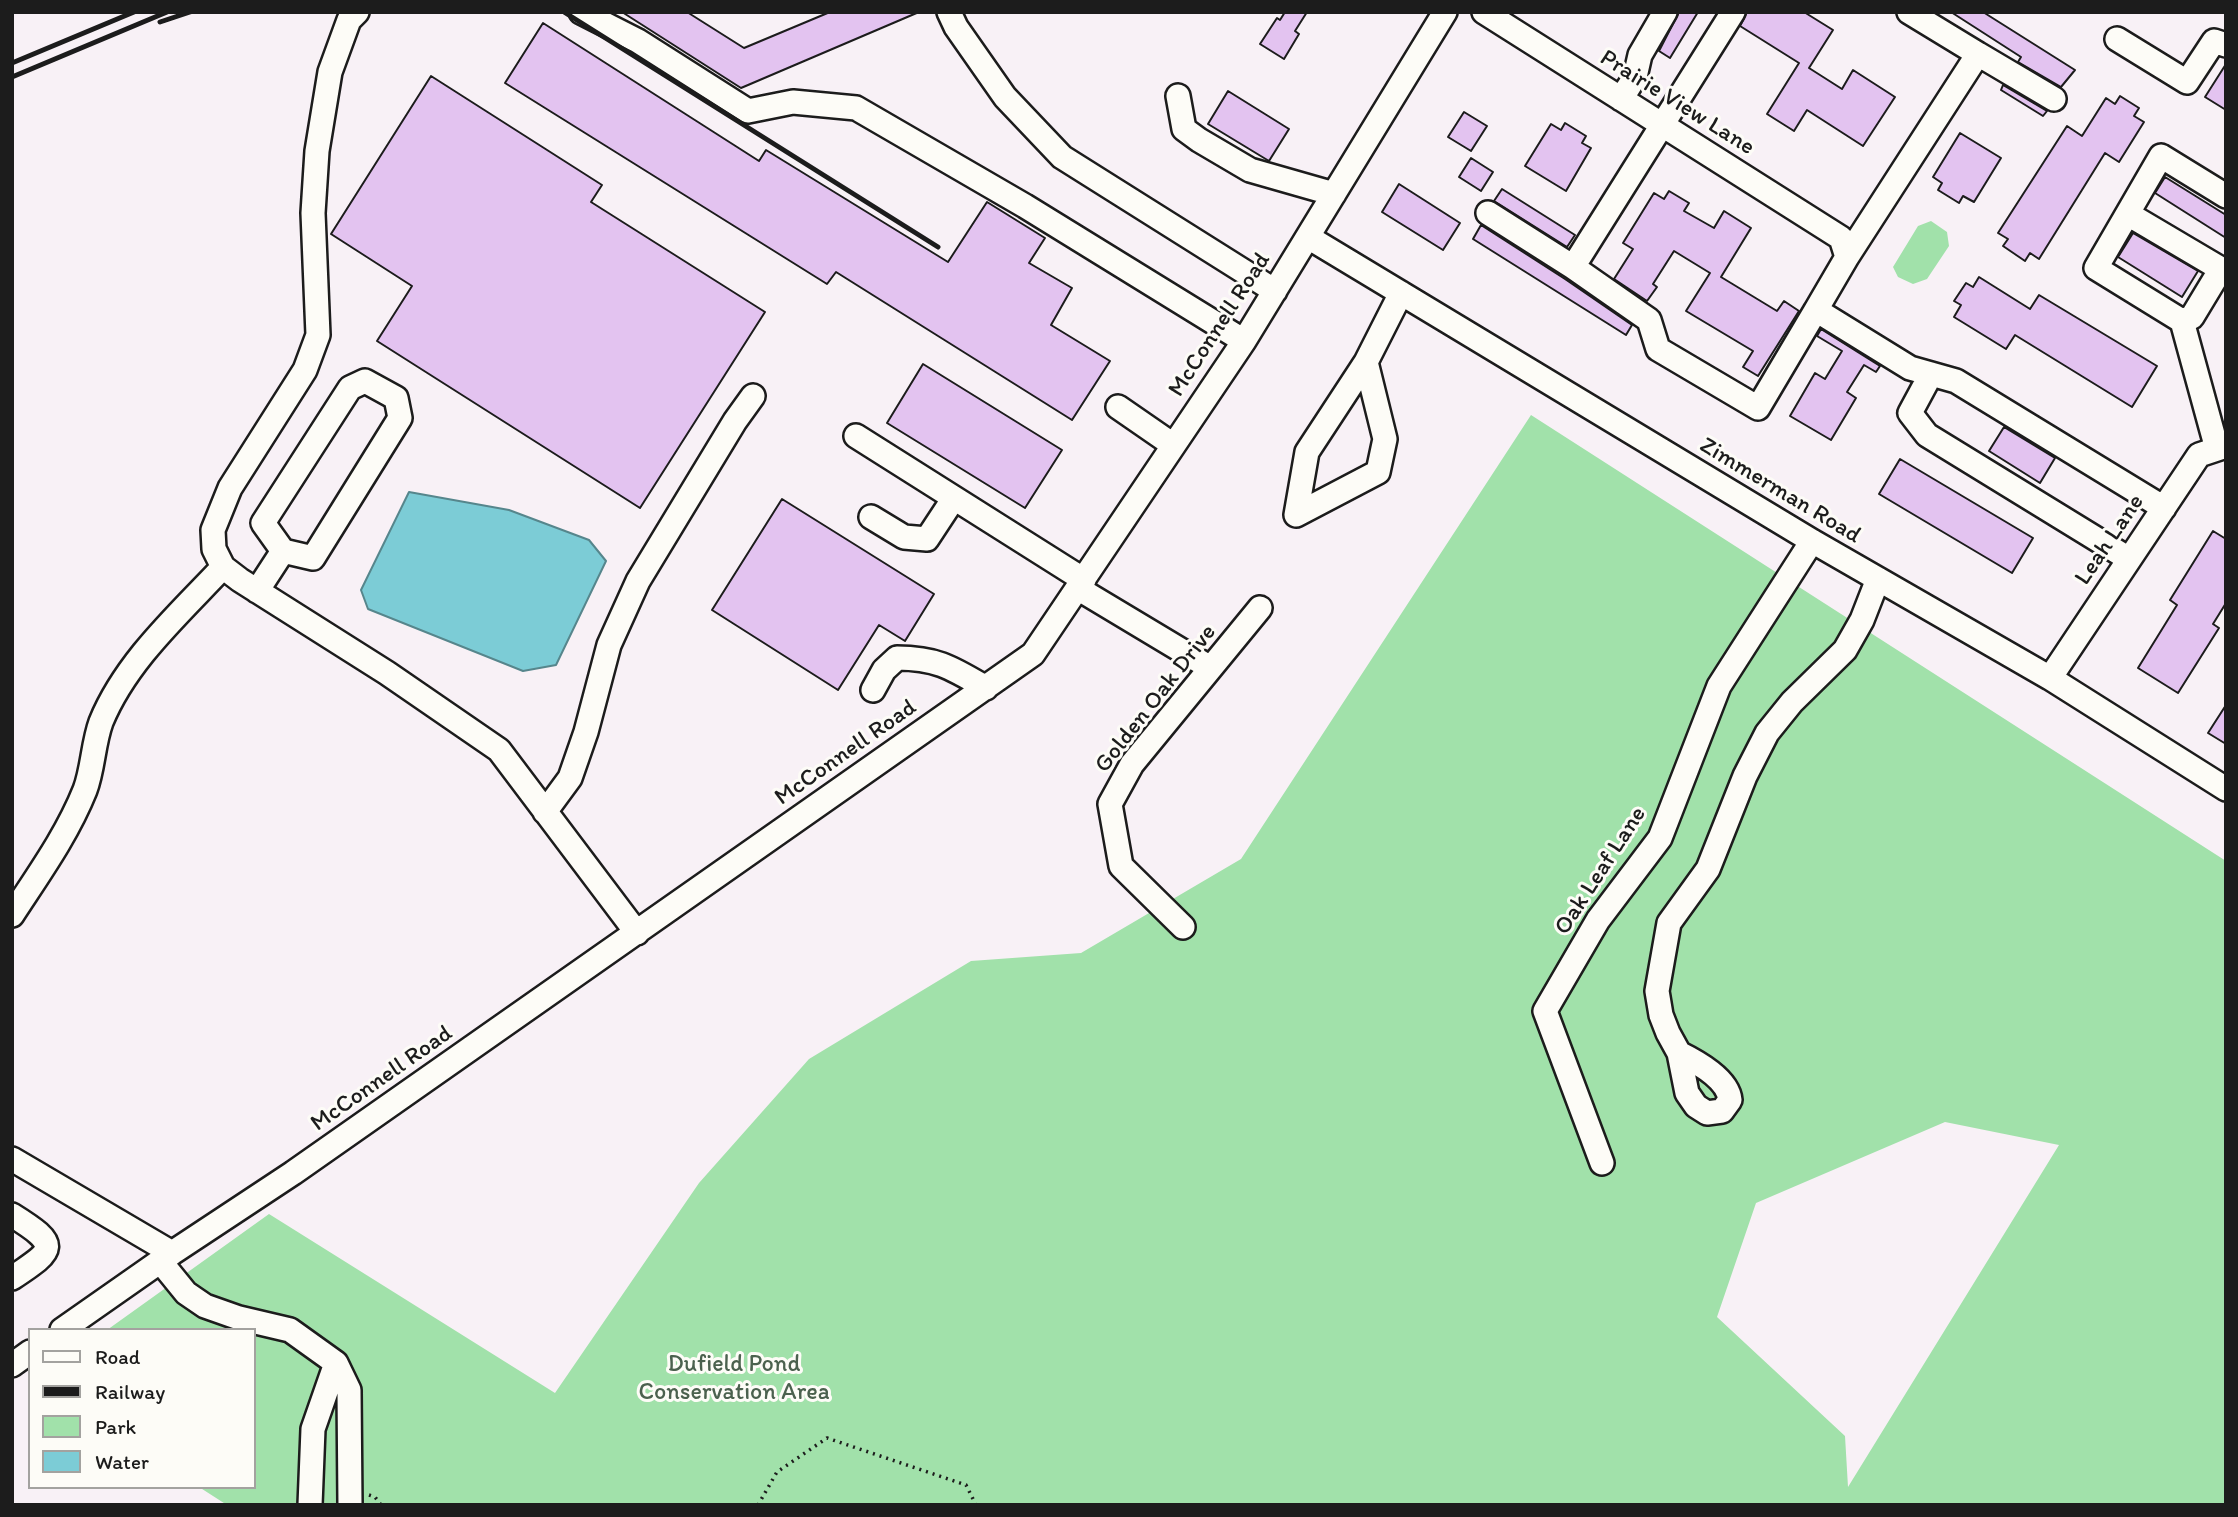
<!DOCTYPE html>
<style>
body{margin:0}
#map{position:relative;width:2238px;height:1517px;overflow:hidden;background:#f8f1f6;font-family:Itim,sans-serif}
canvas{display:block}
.frame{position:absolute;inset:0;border:14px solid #1c1c1c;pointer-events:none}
.legend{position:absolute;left:28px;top:1328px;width:228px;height:161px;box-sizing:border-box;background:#fdfcf7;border:2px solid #a3a29f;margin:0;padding:9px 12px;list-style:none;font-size:21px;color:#1c1c1c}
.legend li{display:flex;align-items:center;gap:14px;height:35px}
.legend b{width:35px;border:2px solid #a3a29f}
</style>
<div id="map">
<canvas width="2238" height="1517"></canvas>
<div class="frame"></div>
<ul class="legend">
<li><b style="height:9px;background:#fdfcf7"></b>Road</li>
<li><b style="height:9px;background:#1c1c1c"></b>Railway</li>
<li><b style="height:19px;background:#a1e1aa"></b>Park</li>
<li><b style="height:19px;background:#7cccd6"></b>Water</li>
</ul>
</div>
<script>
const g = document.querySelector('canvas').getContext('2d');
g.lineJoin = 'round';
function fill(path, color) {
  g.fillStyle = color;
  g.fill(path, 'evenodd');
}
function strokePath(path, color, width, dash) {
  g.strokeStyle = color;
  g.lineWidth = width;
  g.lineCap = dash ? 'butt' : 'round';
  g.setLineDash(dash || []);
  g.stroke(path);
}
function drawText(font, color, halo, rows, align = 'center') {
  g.font = font + ' Itim,sans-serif';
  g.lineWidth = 6;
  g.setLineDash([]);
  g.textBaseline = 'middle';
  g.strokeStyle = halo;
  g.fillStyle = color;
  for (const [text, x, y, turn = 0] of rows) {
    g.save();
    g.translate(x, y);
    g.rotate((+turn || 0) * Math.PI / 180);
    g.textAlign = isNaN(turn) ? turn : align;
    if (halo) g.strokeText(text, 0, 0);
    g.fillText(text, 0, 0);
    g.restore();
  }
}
const green = new Path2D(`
 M 1931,221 L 1947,232 L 1949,246 L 1927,279 L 1913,284 L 1898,277 L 1893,267 L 1918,226 Z
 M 1531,415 L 2226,861 L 2226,1505 L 227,1505 L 199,1487 L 254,1487 L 254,1330 L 107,1330 L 269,1214 L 555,1393 L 699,1183 L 809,1059 L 971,961 L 1081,953 L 1241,859 ZM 1945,1122 L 2059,1145 L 1848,1487 L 1845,1436 L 1717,1317 L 1756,1203 Z`);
const water = new Path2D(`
 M 409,492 L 509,510 L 589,540 L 606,561 L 556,665 L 523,671 L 368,609 L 361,590 Z`);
const building = new Path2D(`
 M 622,12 L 687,12 L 744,48 L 830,12 L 919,12 L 741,88 Z
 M 1285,12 L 1307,12 L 1295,31 L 1299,34 L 1284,59 L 1260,44 L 1277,18 L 1280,20 Z
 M 1679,12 L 1698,12 L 1670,58 L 1659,51 Z
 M 1747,12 L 1804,12 L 1833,30 L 1809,68 L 1842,89 L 1853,70 L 1895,97 L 1863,146 L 1807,110 L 1794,131 L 1767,114 L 1799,63 L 1740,26 Z
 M 1951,12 L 1983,12 L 2075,70 L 2061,87 L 2018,62 L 2021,57 Z
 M 543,23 L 759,161 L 766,150 L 948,262 L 987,202 L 1045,238 L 1029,263 L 1072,288 L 1051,325 L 1110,361 L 1072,420 L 836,272 L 827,284 L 505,83 Z
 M 2226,64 L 2226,110 L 2205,97 Z
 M 431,76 L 602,185 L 591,202 L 765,312 L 640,508 L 377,341 L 412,286 L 331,234 Z
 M 2003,85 L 2047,111 L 2043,116 L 2001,90 Z
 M 1228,91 L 1289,129 L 1269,161 L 1208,124 Z
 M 2120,96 L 2139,108 L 2134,116 L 2144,122 L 2119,162 L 2105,153 L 2039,259 L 2030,253 L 2025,261 L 2003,246 L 2008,239 L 1998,233 L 2067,126 L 2082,136 L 2106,98 L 2115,104 Z
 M 1464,112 L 1487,126 L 1471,151 L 1448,137 Z
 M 1565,123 L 1586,136 L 1582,143 L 1591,148 L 1566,191 L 1525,166 L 1551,124 L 1561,130 Z
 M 1960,133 L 2001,158 L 1974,202 L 1963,196 L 1959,203 L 1938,190 L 1942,183 L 1933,177 Z
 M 1471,158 L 1493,172 L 1481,191 L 1459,177 Z
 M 2165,177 L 2226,215 L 2226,238 L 2155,193 Z
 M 1399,184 L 1460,223 L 1443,250 L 1382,212 Z
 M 1502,189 L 1575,235 L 1567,247 L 1494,201 Z
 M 1669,191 L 1689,203 L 1684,211 L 1714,228 L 1724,211 L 1751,228 L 1721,277 L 1777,311 L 1784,301 L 1799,311 L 1758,376 L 1743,367 L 1753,351 L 1686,311 L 1710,273 L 1674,251 L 1653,284 L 1657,287 L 1647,301 L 1614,279 L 1633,249 L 1623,243 L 1654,193 L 1664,199 Z
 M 1481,225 L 1565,279 L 1632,325 L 1626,335 L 1473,239 Z
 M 2133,233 L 2198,271 L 2182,297 L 2118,257 Z
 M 1979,277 L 2030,309 L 2039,295 L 2157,366 L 2132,407 L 2015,335 L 2006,349 L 1954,317 L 1961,305 L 1954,301 L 1966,283 L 1973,287 Z
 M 1821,329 L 1880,366 L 1876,372 L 1864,365 L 1847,392 L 1856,398 L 1831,440 L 1790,416 L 1815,373 L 1825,379 L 1842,351 L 1817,336 Z
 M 923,364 L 1062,450 L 1025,508 L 887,423 Z
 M 2004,427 L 2055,458 L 2040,483 L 1989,451 Z
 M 1900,459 L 2033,538 L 2012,573 L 1879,494 Z
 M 782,499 L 934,594 L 905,641 L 879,625 L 838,690 L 712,610 Z
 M 2213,531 L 2226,539 L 2226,603 L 2213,624 L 2219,628 L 2178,693 L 2138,668 L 2177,605 L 2170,600 Z
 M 2226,705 L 2226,744 L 2208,733 Z`);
const path = new Path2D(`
 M 369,1495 L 375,1497 L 381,1505
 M 758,1505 L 777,1472 L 827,1438 L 966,1485 L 976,1505`);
const minor = new Path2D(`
 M 357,12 L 349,20 L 330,72 L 317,151 L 313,213 L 318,335 L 305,370 L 230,488 L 213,530 L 214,549 L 223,567 L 240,580 L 387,673 L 499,750 L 637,933
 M 581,12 L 638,41 L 748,111 L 793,102 L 856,108 L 1025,206 L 1244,341
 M 949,12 L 956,27 L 1005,97 L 1062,157 L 1275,291
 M 1484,12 L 1841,238 L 1847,257 L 1816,310 L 1910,368 L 1956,381 L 2164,508
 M 2117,39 L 2187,82 L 2214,41 L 2226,45
 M 1978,54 L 2054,99
 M 1178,96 L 1184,129 L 1199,140 L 1250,170 L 1334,194
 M 1621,99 L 1635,77 L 1640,55 L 1665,12
 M 1488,213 L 1573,267 L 1649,320 L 1658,349 L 1758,408 L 1816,310
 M 2128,214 L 2221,269 L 2192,317 L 2182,321
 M 1308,237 L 1812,541 L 2050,678 L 2226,789
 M 1847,257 L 1978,54 L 1909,12
 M 1573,267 L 1733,12
 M 1366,362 L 1385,439 L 1378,472 L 1296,515 L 1307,452 L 1366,362 L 1401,293
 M 1931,374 L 1910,413 L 1927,435 L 2129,559
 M 1118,407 L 1173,445
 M 856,436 L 1084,580
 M 2217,449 L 2182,321 L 2096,268 L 2161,156 L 2226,196
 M 871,517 L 904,537 L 927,539 L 954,498
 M 1079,589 L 1209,667
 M 257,591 L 283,551 L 313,558 L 400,418 L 396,398 L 365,381 L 350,388 L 263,523 L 283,551
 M 2050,678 L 2199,455 L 2226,446
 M 873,690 L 884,670 L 897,658 C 937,658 952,668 986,688
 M 545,812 L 570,778 L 586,732 L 609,645 L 638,581 L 735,421 L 753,396
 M 12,915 C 38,875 67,835 85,790 C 93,769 93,744 101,722 C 126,661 179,614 223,567
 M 1183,927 L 1121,866 L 1110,804 L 1132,764 L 1260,608
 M 1679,1053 C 1697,1062 1728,1079 1730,1100 L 1722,1111 L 1707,1113 L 1696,1106 L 1687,1093 L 1679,1053 L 1668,1033 L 1661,1015 L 1657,991 L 1669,923 L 1708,869 L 1745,776 L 1767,733 L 1792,702 L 1845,650 L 1862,620 L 1878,579
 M 12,1159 L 172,1253
 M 1602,1163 L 1545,1011 L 1598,920 L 1660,838 L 1719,686 L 1812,541
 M 12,1215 C 60,1245 56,1249 12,1278
 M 160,1261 L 186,1293 L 205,1306 L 239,1318 L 290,1330 L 336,1363 L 349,1390 L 350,1505
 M 62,1330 L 172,1253 L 293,1173 L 1033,654 L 1244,341 L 1445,12
 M 12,1365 L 30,1352
 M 310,1505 L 313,1429 L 336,1363`);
const rail = new Path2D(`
 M 564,12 L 938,247
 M 160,22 L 190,12
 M 12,63 L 134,12
 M 12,77 L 167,12`);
const streetNames = [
 ["Prairie View Lane",1677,103,32],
 ["McConnell Road",1220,325,-57],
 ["Zimmerman Road",1780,491,31],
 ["Leah Lane",2110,540,-56],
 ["Golden Oak Drive",1156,699,-52],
 ["McConnell Road",846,753,-35],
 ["Oak Leaf Lane",1601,871,-57],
 ["McConnell Road",382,1079,-35]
];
const parkNames = [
 ["Dufield Pond",734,1365],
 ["Conservation Area",734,1393]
];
fill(green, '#a1e1aa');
fill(water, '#7cccd6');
strokePath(water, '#56868c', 2);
fill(building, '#e3c3f0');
strokePath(building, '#1c1c1c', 2);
strokePath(minor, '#1c1c1c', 28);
strokePath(path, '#1c1c1c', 3.5, [2, 5]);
strokePath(minor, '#fdfcf7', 23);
strokePath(rail, '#1c1c1c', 5);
drawText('24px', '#1c1c1c', '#fdfcf7', streetNames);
drawText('24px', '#4b614e', '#fdfcf7', parkNames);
</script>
